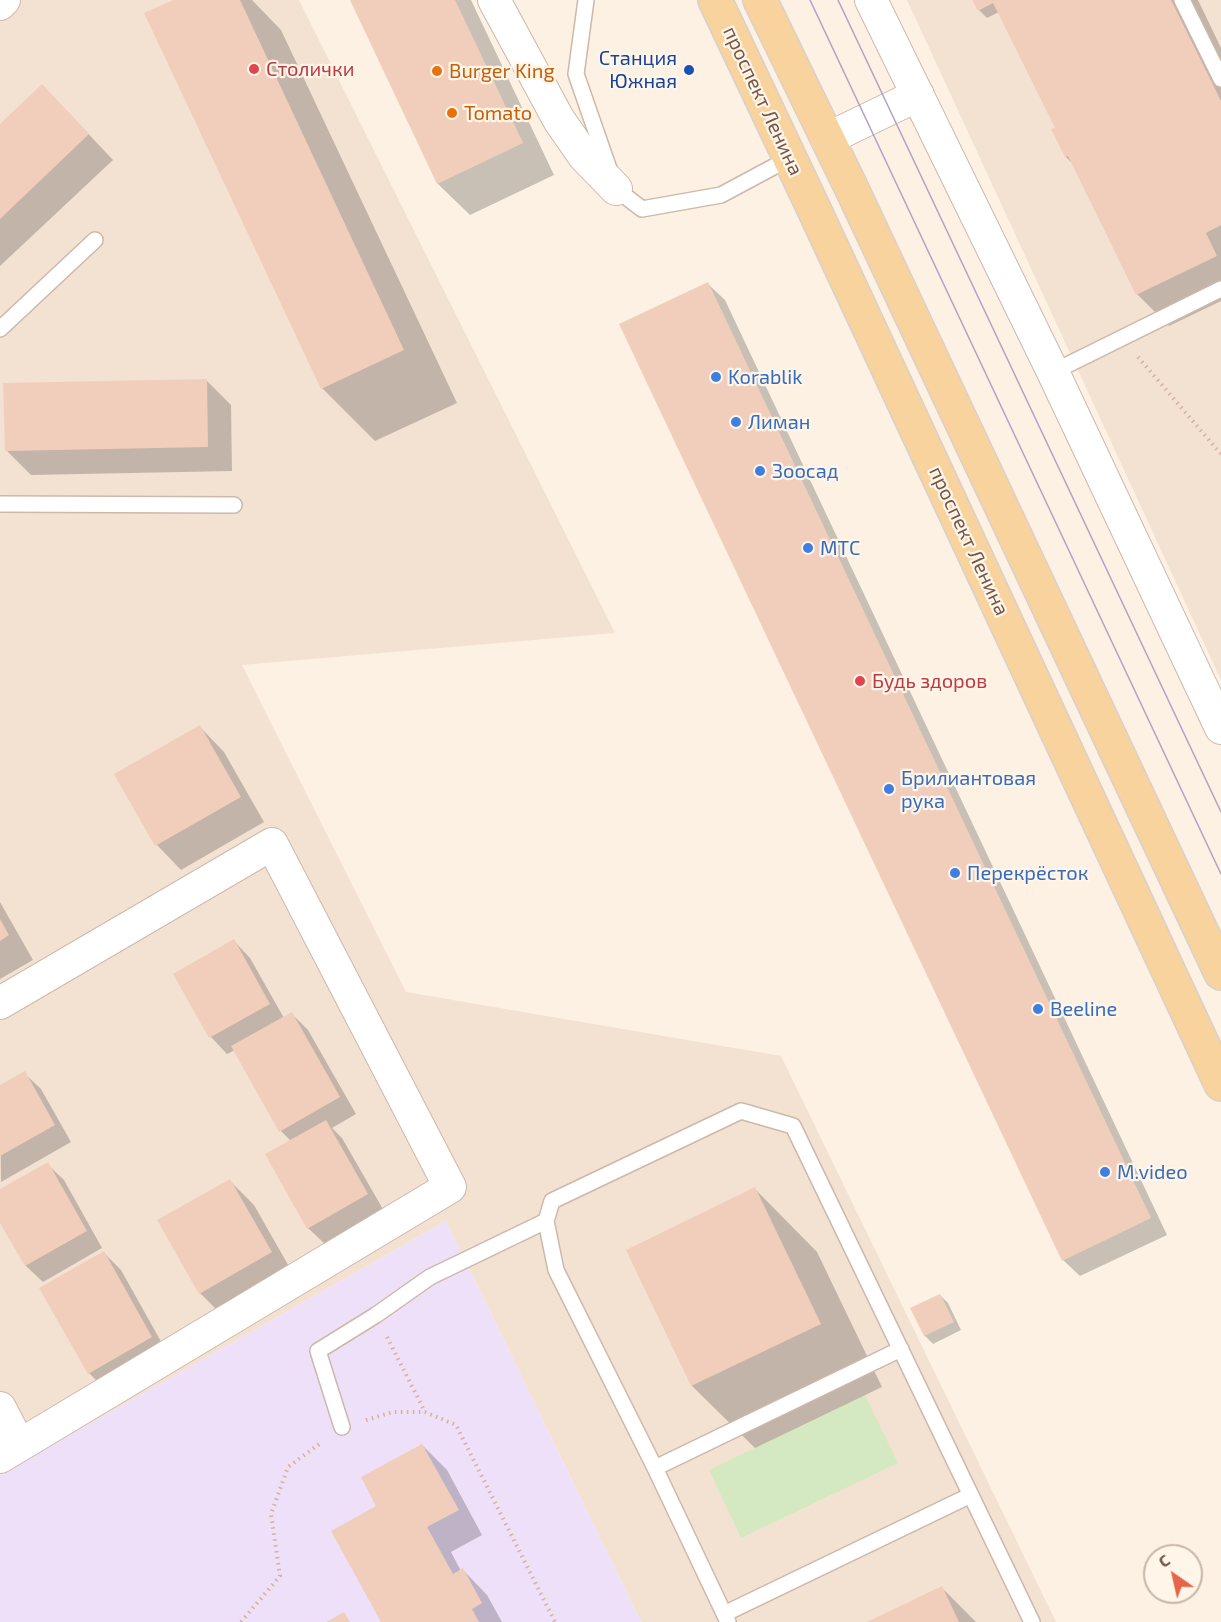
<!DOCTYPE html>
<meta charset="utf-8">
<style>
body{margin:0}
#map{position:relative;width:1221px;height:1622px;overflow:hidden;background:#fcf1e3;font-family:"Exo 2",sans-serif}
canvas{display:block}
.north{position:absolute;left:1143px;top:1544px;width:60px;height:60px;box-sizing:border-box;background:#fff5e9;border:2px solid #c7b6a9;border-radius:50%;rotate:326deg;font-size:16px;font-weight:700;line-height:24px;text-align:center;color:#73574a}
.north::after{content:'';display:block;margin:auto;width:21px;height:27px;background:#e4654a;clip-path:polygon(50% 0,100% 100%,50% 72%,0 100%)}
</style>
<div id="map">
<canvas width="1221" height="1622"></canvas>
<div class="north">С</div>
</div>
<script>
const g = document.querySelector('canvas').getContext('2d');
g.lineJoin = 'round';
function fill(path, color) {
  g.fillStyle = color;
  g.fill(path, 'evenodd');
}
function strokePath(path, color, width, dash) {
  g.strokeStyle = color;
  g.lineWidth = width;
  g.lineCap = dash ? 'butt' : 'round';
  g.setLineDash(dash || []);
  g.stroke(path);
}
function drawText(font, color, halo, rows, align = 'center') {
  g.font = font + ' "Exo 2",sans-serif';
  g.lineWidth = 4.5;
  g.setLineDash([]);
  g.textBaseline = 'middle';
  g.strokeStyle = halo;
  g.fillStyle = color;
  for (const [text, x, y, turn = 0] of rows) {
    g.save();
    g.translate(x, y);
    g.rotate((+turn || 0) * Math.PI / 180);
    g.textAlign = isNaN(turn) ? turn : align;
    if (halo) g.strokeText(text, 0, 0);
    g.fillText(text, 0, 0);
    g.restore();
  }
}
const residential = new Path2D(`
 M 0,0 L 299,0 L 615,633 L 242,665 L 406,992 L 781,1056 L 1056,1622 L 641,1622 L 446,1221 L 0,1475 Z
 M 907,0 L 1221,0 L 1221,680 Z`);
const education = new Path2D(`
 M 446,1221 L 641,1622 L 0,1622 L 0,1475 Z`);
const green = new Path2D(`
 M 865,1395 L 898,1463 L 741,1538 L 709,1470 Z`);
const shadow = new Path2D(`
 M 177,0 L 252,0 L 281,30 L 457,403 L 375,441 L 322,388 Z
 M 352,0 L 471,0 L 554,175 L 470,215 L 438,184 Z
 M 974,0 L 1198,0 L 1221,48 L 1221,301 L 1169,326 L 1137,294 L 1073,164 L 1066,157 L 1053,130 L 1057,128 L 999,12 L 987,18 L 979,10 Z
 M 66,110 L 113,160 L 0,266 L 0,126 Z
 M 708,284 L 725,300 L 1167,1235 L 1080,1276 L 1063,1260 Z
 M 207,381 L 231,405 L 232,471 L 31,475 L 6,450 Z
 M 200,727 L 224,752 L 264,822 L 181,870 L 157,845 L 116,774 Z
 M 0,902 L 33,960 L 0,979 Z
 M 234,941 L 250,958 L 284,1018 L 291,1013 L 308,1030 L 356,1114 L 332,1128 L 342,1138 L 384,1211 L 325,1244 L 308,1228 L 291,1141 L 281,1131 L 235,1050 L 227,1054 L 211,1037 L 175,974 Z
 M 24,1073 L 41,1089 L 71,1142 L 1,1182 L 0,1087 Z
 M 47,1164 L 64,1180 L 102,1248 L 43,1282 L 26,1266 L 0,1220 L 0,1191 Z
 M 230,1181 L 254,1205 L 295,1277 L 225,1318 L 200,1293 L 159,1221 Z
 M 755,1189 L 817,1252 L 882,1387 L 755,1448 L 692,1386 L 628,1251 Z
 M 104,1253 L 121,1270 L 168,1354 L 105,1389 L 89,1373 Z
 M 940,1295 L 948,1303 L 961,1330 L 933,1344 L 925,1336 L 912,1309 Z
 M 422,1445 L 447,1470 L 482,1535 L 451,1552 L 461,1571 L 463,1570 L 487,1595 L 502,1622 L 382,1622 L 378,1507 Z
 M 942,1588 L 976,1622 L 871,1622 Z`);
const building = new Path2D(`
 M 173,0 L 240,0 L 404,350 L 321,389 L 144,13 Z
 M 350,0 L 455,0 L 523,143 L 437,184 Z
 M 972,0 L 1171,0 L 1221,101 L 1221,225 L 1206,233 L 1217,256 L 1136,295 L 1068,156 L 1065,157 L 1051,129 L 1055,128 L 993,3 L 978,11 Z
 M 42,84 L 89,134 L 0,219 L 0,124 Z
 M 708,282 L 1151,1218 L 1062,1261 L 619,324 Z
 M 207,379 L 208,447 L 5,451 L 3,383 Z
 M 200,725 L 241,797 L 155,846 L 114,774 Z
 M 0,919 L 9,935 L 0,941 Z
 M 234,939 L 270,1004 L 209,1038 L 173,974 Z
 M 292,1012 L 340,1097 L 279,1132 L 231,1046 Z
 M 25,1071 L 55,1125 L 0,1156 L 0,1085 Z
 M 326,1120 L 368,1194 L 307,1229 L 265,1154 Z
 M 48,1162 L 87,1231 L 25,1266 L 0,1223 L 0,1189 Z
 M 230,1179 L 272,1252 L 199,1294 L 157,1220 Z
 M 755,1187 L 821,1324 L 691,1386 L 626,1250 Z
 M 104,1251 L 152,1337 L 88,1374 L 39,1288 Z
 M 940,1294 L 954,1322 L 924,1336 L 910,1308 Z
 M 422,1444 L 459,1510 L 427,1527 L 453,1574 L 463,1568 L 482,1603 L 472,1609 L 479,1622 L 381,1622 L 331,1531 L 376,1506 L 361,1477 Z
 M 942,1586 L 959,1622 L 867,1622 Z
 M 344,1612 L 350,1622 L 326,1622 Z`);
const path = new Path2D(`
 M 1138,357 L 1221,454
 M 387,1337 L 425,1412
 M 366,1420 L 393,1412 L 425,1412 L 456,1425 L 555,1622
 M 241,1622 L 280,1576 L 271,1514 L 288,1467 L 322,1442`);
const service = new Path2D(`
 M 586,0 L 576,74 L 616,189 L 642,209 L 721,195 L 790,158
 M 1182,0 L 1221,79
 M 0,329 L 95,240
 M 1053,372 L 1221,289
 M 0,504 L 234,505
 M 342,1427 L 318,1351 L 376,1315 L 430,1277 L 546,1221
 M 655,1468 L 901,1349
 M 724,1614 L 971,1495
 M 728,1622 L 655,1468 L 556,1270 L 546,1221 L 552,1201 L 741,1111 L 793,1126 L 1032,1622`);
const minor = new Path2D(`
 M 494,0 L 559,120 L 584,156 L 616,189
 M 871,0 L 1053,372 L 1221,728
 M 0,4 L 4,0
 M 827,139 L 918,95
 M 0,1003 L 272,844 L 450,1187 L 0,1457
 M 0,1408 L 19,1445`);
const primary = new Path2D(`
 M 715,0 L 812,205 L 1221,1084
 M 760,0 L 850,185 L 1221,973`);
const tram = new Path2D(`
 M 810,0 L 1221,874
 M 838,0 L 1221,812`);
const markers = [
 [254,69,6,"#e0444e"],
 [689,70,6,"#1a4fb4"],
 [437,71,6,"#e8710a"],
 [452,113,6,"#e8710a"],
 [716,377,6,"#3f7fe0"],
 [736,422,6,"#3f7fe0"],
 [760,471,6,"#3f7fe0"],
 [808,548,6,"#3f7fe0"],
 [860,681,6,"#e0444e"],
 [889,789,6,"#3f7fe0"],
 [955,873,6,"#3f7fe0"],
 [1038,1009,6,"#3f7fe0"],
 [1105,1172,6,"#3f7fe0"]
];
const transitNames = [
 ["Станция",677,58],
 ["Южная",677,81]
];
const healthNames = [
 ["Столички",266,69],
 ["Будь здоров",872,681]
];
const foodNames = [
 ["Burger King",449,71],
 ["Tomato",464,113]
];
const streetNames = [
 ["проспект Ленина",763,101,65],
 ["проспект Ленина",969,541,65]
];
const shopNames = [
 ["Korablik",728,377],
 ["Лиман",748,422],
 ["Зоосад",772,471],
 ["МТС",820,548],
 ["Брилиантовая",901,778],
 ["рука",901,801],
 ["Перекрёсток",967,873],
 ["Beeline",1050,1009],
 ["M.video",1117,1172]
];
fill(residential, '#f3e2d2');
fill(education, '#eee0f8');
fill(green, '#d4e9c2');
fill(shadow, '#0003');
fill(building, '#f1cebb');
strokePath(service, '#cdb8aa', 18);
strokePath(minor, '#cdb8aa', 34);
strokePath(primary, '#d8d0cc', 36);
strokePath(path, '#d5b19f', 4, [1.5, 4.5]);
strokePath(service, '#fff', 15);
strokePath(minor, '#fff', 32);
strokePath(primary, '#f9d39d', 33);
strokePath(tram, '#b3a2c5', 1.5);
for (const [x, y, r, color] of markers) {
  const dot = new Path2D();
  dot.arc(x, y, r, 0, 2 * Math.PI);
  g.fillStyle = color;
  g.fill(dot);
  strokePath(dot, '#fff5e9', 2);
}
drawText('20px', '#164399', '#fff5e9', transitNames, 'right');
drawText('20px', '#be3a42', '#fff5e9', healthNames, 'left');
drawText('20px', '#c56008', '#fff5e9', foodNames, 'left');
drawText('20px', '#73574a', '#fff5e9', streetNames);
drawText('20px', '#366cbe', '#fff5e9', shopNames, 'left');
</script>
